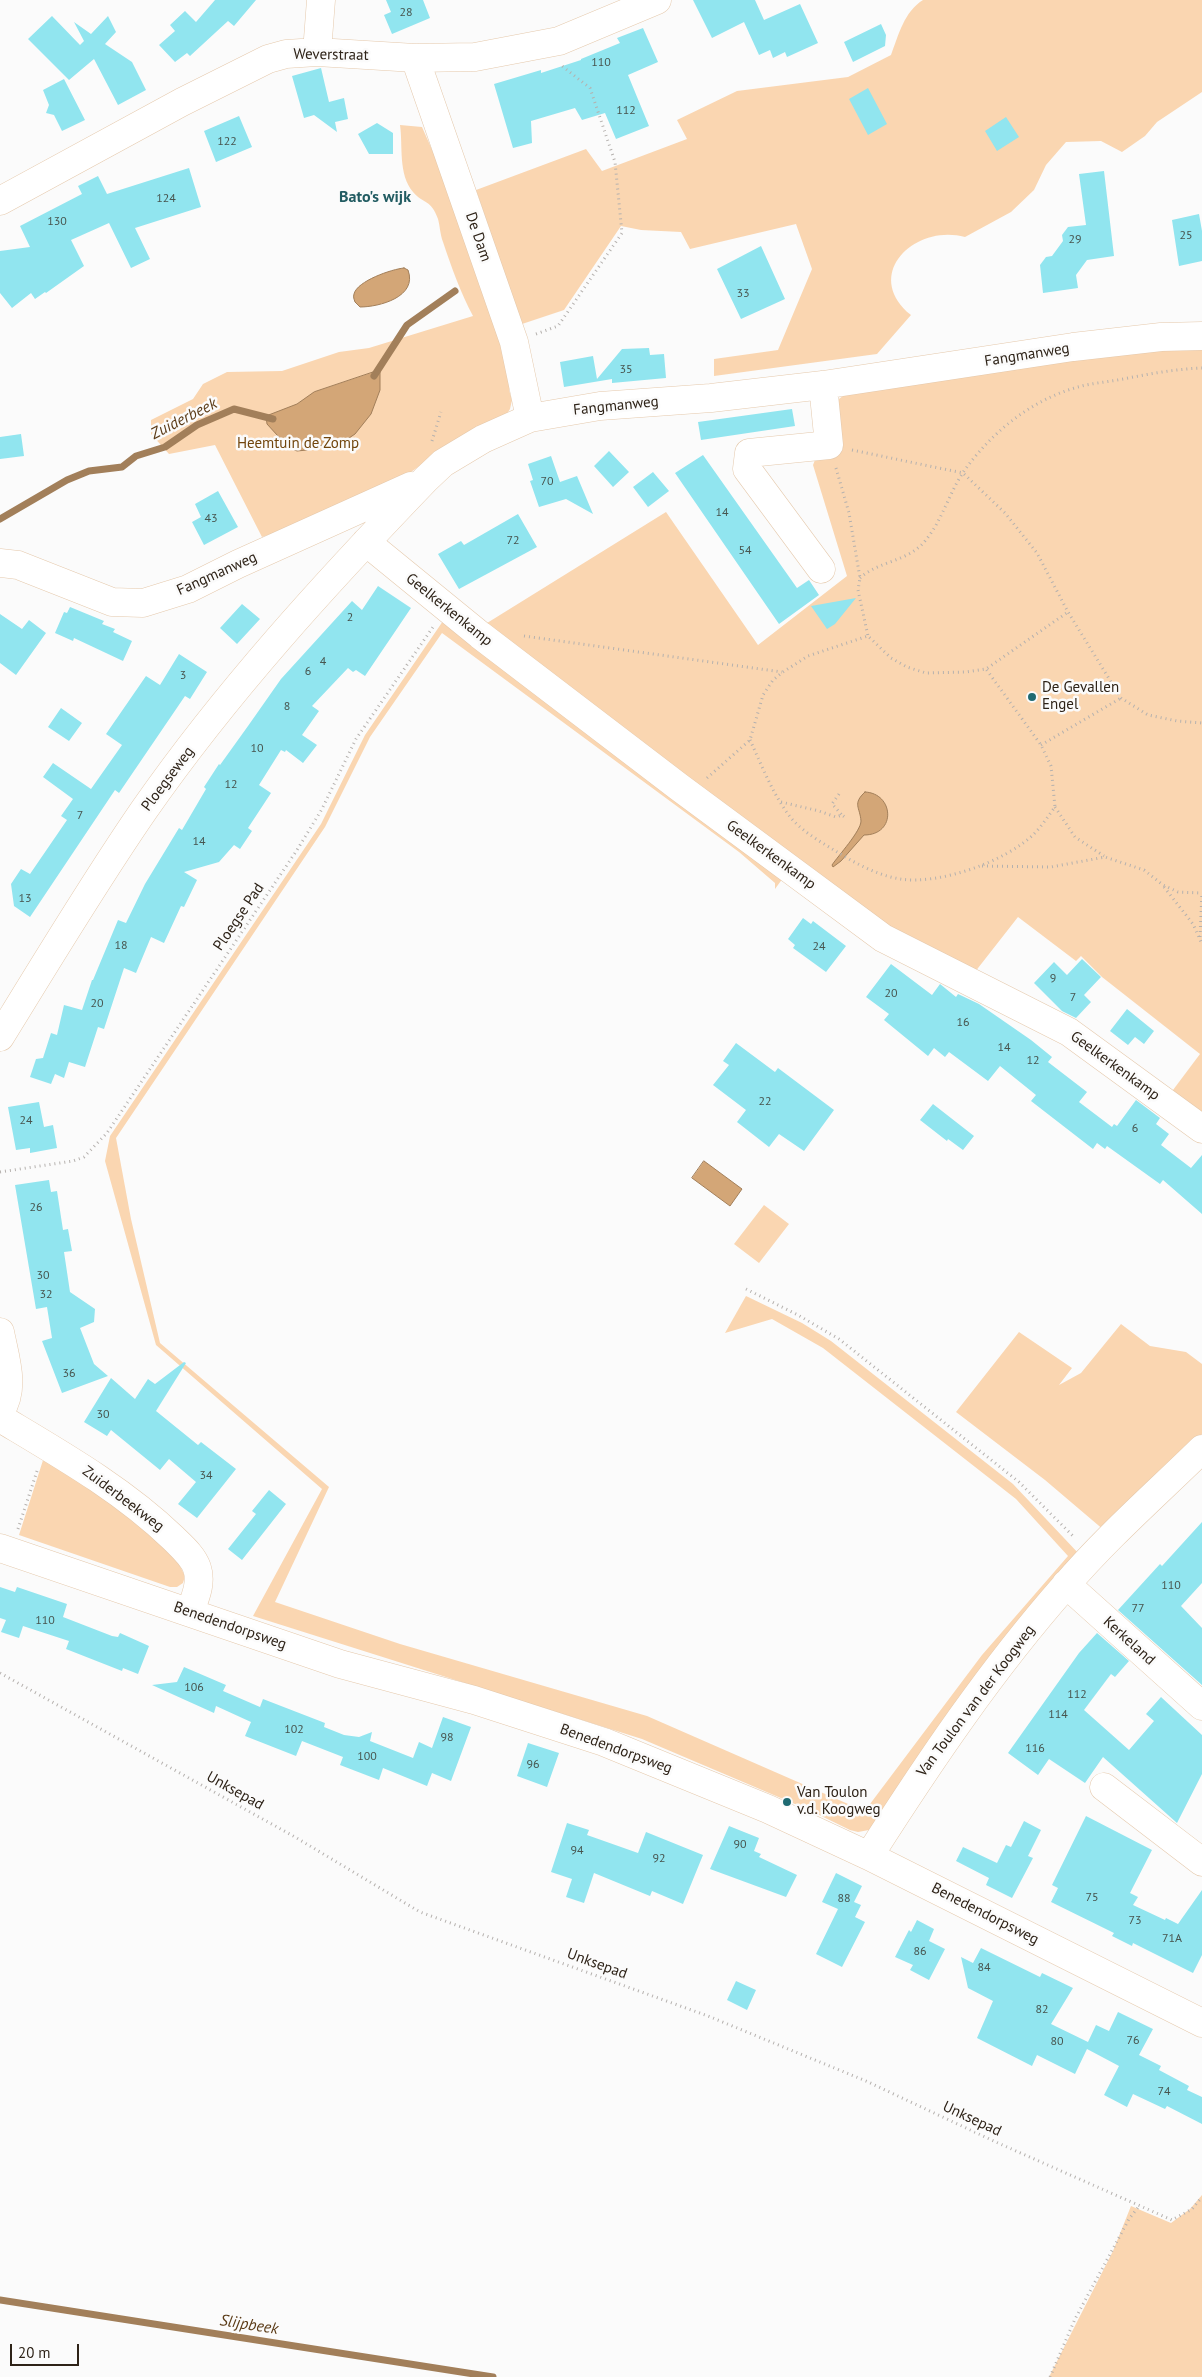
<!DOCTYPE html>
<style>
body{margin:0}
#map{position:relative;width:1202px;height:2377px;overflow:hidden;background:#fbfbfb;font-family:"PT Sans",sans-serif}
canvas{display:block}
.scale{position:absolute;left:10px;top:2344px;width:69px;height:22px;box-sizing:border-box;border:2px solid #2e2318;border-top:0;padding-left:6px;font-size:15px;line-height:18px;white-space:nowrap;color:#2e2318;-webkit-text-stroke:4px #fbfbfb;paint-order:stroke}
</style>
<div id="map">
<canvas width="1202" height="2377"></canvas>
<div class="scale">20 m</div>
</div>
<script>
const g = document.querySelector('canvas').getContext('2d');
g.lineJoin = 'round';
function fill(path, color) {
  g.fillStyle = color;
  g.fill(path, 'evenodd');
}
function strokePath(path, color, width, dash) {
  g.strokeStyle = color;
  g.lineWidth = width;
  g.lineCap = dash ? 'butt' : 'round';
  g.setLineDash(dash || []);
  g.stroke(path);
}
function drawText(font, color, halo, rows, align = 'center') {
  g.font = font + ' "PT Sans",sans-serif';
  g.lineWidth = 5;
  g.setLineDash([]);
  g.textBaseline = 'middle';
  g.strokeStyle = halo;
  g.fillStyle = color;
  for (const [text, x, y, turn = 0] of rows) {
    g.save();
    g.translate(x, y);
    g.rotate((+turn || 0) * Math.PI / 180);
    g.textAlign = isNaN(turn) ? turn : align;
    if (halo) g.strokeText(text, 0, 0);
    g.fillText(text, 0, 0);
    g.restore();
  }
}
const green = new Path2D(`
 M 923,0 L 1202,0 L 1202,92 L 1157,122 L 1145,136 L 1122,152 L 1101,141 L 1066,142 L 1046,165 L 1034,190 L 1011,212 L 965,237 C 916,223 861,274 911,315 L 877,354 L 714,376 L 714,359 L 778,350 L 812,269 L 796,224 L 690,249 L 681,232 L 641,230 L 621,226 L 564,310 L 522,324 L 476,190 L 586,149 L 602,171 L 687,139 L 677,120 L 737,91 L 848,77 L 891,55 C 899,34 904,12 923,0 Z
 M 400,125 L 422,127 L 448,186 L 509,369 L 509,390 L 512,400 L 510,409 L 505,417 L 444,449 L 398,481 L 283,530 L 262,537 L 215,445 L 169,454 L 151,434 L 151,420 L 193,399 L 203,384 L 227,372 L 282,371 L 339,352 L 369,348 L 473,316 C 461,294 451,266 443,242 C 440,234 440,226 438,219 C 431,199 423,204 413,192 C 398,174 403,146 400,125 Z
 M 1202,344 L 1202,1122 L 1167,1098 L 1200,1054 L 1102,977 L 1081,956 L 1076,961 L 1018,917 L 971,977 L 912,949 L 479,628 L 666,512 L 758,645 L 847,576 L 813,465 L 839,399 L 844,395 L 864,387 Z
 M 443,621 L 783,878 L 775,889 L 775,883 L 739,852 L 442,633 L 370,737 L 325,827 L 116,1138 L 131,1219 L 160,1343 L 329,1487 L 275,1602 L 400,1644 L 647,1716 L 855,1807 L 870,1804 L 982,1655 L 1068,1556 L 1016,1499 L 823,1348 L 772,1319 L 725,1333 L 746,1296 L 802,1323 L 831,1341 L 1013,1484 L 1080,1555 L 876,1824 L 869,1830 L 858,1832 L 850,1830 L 809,1810 L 642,1739 L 253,1616 L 322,1489 L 156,1345 L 105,1161 L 110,1136 L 321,824 L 365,735 Z
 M 764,1205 L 789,1224 L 759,1263 L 734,1244 Z
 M 1121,1324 L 1150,1346 L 1186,1352 L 1202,1364 L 1202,1434 L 1105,1531 L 1045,1480 L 956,1412 L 1019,1332 L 1072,1368 L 1059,1385 L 1081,1373 Z
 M 45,1454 L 132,1513 L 184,1563 L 180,1566 L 185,1576 L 183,1583 L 177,1587 L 170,1587 L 19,1535 Z
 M 1202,2195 L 1202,2377 L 1049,2377 L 1113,2251 L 1131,2206 L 1171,2223 L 1190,2209 Z`);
const water = new Path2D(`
 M 404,268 L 408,270 C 418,297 379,307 360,307 L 355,302 C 354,299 353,297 354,294 C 357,281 392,269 404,268 Z
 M 380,370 L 380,390 L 371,414 L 355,434 L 340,444 L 315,446 L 307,450 L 297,451 L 288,447 L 267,424 L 266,416 L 297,404 L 314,392 Z
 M 865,792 C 894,793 897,835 864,835 L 841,861 L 833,867 L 832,865 C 838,856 861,831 861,821 C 860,807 852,804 865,792 Z
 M 704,1161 L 742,1189 L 730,1206 L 692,1178 Z`);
const stream = new Path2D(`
 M 374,376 L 407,325 L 455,291
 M 0,519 L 67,480 L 89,471 L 122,467 L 136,456 L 165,447 L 197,425 L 234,409 L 273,419
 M 0,2300 L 493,2377`);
const building = new Path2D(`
 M 215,0 L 256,0 L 234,26 L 228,21 L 190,56 L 187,53 L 175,62 L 159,45 L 175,31 L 170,25 L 185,11 L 196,22 Z
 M 386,0 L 423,0 L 430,18 L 392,34 L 384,15 L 391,12 Z
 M 693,0 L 755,0 L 764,20 L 800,4 L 818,43 L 787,57 L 785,52 L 773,58 L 770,50 L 759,55 L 744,22 L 712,38 Z
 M 52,16 L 80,45 L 84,41 L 74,22 L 91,34 L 108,16 L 116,32 L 105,44 L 132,62 L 146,90 L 118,105 L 94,59 L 69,80 L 28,39 Z
 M 881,24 L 886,35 L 885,46 L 853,62 L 844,42 Z
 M 643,28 L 658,62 L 628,75 L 649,126 L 616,139 L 605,113 L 582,120 L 575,108 L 531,121 L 532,143 L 513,148 L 494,84 L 541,70 L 541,73 L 581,60 L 581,59 L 620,43 L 617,38 Z
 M 321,68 L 329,102 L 344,98 L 348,119 L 335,122 L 337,132 L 314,115 L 304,118 L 292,76 Z
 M 64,79 L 85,120 L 62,131 L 54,115 L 46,113 L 49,105 L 43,90 Z
 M 868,88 L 887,124 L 868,135 L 849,99 Z
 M 239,116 L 252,147 L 216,162 L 204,131 Z
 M 1006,117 L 1019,137 L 997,151 L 985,131 Z
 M 377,123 L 393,133 L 393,154 L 369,154 L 358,134 Z
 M 189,168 L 201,207 L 135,228 L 150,259 L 131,268 L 109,223 L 71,240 L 84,266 L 46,293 L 45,292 L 35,299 L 31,293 L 12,308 L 0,293 L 0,251 L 30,247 L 20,226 L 82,194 L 78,186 L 98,176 L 107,194 Z
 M 1104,171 L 1114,256 L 1087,260 L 1076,275 L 1078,288 L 1043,293 L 1040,265 L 1046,257 L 1052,256 L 1063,241 L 1062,235 L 1068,227 L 1086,225 L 1079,174 Z
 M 1199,214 L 1202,231 L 1202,261 L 1179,266 L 1172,220 Z
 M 761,246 L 785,299 L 741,319 L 717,269 Z
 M 649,348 L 650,355 L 664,354 L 666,378 L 612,383 L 612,379 L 564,387 L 560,362 L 593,356 L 597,379 L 622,349 Z
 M 792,409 L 795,426 L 701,440 L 698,422 Z
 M 21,434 L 24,456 L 0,459 L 0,437 Z
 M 609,451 L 629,472 L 613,487 L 594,466 Z
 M 703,455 L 797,588 L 809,580 L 819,595 L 779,624 L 675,473 Z
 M 551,456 L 560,482 L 577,476 L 593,514 L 566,499 L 539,507 L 530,481 L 533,480 L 528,464 Z
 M 653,472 L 669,491 L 648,507 L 633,487 Z
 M 218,491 L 238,527 L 204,545 L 192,522 L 201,517 L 195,504 Z
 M 518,514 L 537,547 L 459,589 L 438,554 L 461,541 L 464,545 Z
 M 378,586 L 411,608 L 365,676 L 356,670 L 353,672 L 348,668 L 312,706 L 319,711 L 302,735 L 317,745 L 303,763 L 286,750 L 285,752 L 281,750 L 259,785 L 271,793 L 248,828 L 252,831 L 240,849 L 234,845 L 219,862 L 184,872 L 197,880 L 184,907 L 181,906 L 164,943 L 151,937 L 136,973 L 124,968 L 104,1029 L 98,1027 L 85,1067 L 69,1062 L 64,1078 L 55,1074 L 51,1084 L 30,1077 L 36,1059 L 43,1058 L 51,1033 L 57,1035 L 64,1005 L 82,1010 L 92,980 L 93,980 L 118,920 L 126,923 L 145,884 L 179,828 L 182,830 L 206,789 L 204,787 L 219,764 L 220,765 L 248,726 L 281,679 L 352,601 L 362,610 Z
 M 856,598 L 835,624 L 827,629 L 811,606 Z
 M 242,604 L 260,619 L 237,644 L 220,628 Z
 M 70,607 L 104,621 L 102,624 L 115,629 L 113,632 L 132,641 L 123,661 L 74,638 L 73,641 L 55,633 L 64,612 L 67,613 Z
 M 0,614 L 22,629 L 29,620 L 46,633 L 16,675 L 0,663 Z
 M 179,654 L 207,672 L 190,699 L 185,696 L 119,793 L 115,790 L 30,917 L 14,906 L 11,884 L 21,869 L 30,874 L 67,820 L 61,816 L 73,799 L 43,777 L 53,763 L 91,789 L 122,745 L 106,734 L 146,676 L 160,685 Z
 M 61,708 L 82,723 L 69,741 L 48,727 Z
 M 803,918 L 811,924 L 813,921 L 846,946 L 826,972 L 793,948 L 795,945 L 788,939 Z
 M 1082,959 L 1101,977 L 1084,995 L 1091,1002 L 1076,1018 L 1062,1011 L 1034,983 L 1054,962 L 1067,975 Z
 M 891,964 L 932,995 L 940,984 L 956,997 L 958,994 L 979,1004 L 1031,1040 L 1052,1057 L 1048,1062 L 1087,1092 L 1079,1102 L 1112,1127 L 1114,1124 L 1117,1126 L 1136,1100 L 1160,1118 L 1156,1124 L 1169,1134 L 1161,1145 L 1191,1168 L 1202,1155 L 1202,1214 L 1163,1180 L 1160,1184 L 1107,1146 L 1105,1149 L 1097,1143 L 1093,1149 L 1031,1101 L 1036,1095 L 1000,1066 L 988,1081 L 949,1052 L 945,1057 L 934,1048 L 928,1056 L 884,1020 L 889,1014 L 866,997 Z
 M 1127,1009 L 1154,1031 L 1144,1044 L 1135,1037 L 1128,1045 L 1110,1031 Z
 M 736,1043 L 775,1072 L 778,1068 L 834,1110 L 804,1151 L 779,1134 L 769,1147 L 737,1122 L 746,1110 L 713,1085 L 729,1065 L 723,1061 Z
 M 39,1102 L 44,1127 L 53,1125 L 57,1148 L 30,1153 L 30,1148 L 16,1150 L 8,1107 Z
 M 933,1104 L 974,1136 L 963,1150 L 948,1139 L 947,1141 L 920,1120 Z
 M 49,1180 L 51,1192 L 57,1191 L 63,1230 L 68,1229 L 72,1251 L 64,1252 L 70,1292 L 95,1309 L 94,1322 L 80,1328 L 94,1364 L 108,1376 L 62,1393 L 42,1341 L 52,1338 L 47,1307 L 36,1309 L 15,1185 Z
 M 184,1362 L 186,1363 L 156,1411 L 198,1445 L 201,1442 L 236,1469 L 197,1518 L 178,1504 L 196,1482 L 169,1459 L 160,1470 L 111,1430 L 107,1436 L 84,1422 L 111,1378 L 135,1399 L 148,1379 L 155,1384 Z
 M 269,1490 L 286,1504 L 242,1560 L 228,1549 L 256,1514 L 252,1511 Z
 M 1202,1522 L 1202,1583 L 1181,1606 L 1202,1628 L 1202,1685 L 1118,1610 L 1160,1564 L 1162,1566 Z
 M 0,1587 L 15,1592 L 17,1587 L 67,1604 L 63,1617 L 112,1636 L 118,1637 L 120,1633 L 149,1646 L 138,1674 L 123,1668 L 122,1671 L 66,1649 L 69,1641 L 23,1626 L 19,1638 L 1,1632 L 6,1620 L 0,1618 Z
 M 1097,1633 L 1129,1661 L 1115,1677 L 1111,1674 L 1084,1710 L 1129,1750 L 1154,1721 L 1146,1714 L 1161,1697 L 1202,1735 L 1202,1774 L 1177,1823 L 1103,1757 L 1085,1783 L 1049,1759 L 1038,1775 L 1008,1753 L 1079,1653 Z
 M 184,1667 L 226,1685 L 223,1691 L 260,1707 L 263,1699 L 325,1723 L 324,1727 L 344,1735 L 359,1737 L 372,1732 L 370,1741 L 413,1758 L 419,1742 L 432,1748 L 443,1717 L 471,1727 L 451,1781 L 432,1773 L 427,1786 L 383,1768 L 379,1780 L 340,1765 L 343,1757 L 302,1741 L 296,1756 L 245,1736 L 251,1722 L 216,1706 L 214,1713 L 152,1685 L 177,1682 Z
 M 528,1743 L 559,1753 L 547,1787 L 517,1776 Z
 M 1086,1816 L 1152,1850 L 1130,1893 L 1138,1897 L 1133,1905 L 1165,1920 L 1166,1918 L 1178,1924 L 1202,1890 L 1202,1955 L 1193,1973 L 1133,1943 L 1132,1946 L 1112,1936 L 1114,1933 L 1051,1902 L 1058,1888 L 1052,1885 Z
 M 1024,1821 L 1041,1830 L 1028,1856 L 1033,1858 L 1012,1898 L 986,1885 L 989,1878 L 956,1861 L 963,1847 L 997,1863 L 1006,1845 L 1011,1847 Z
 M 567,1823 L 589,1830 L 587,1835 L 638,1853 L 646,1832 L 703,1855 L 683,1904 L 652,1891 L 650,1896 L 594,1873 L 584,1903 L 566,1897 L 572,1879 L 551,1872 Z
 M 729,1826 L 759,1838 L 754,1851 L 761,1854 L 759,1857 L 797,1875 L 786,1897 L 710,1869 Z
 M 836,1873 L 862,1886 L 854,1902 L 861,1905 L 855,1917 L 865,1922 L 842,1967 L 816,1954 L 838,1909 L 822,1902 Z
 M 917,1920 L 934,1929 L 929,1941 L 945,1949 L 929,1980 L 910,1970 L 913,1965 L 895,1957 L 909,1930 L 911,1932 Z
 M 981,1948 L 1040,1977 L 1042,1973 L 1073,1988 L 1051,2024 L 1088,2042 L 1096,2025 L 1109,2031 L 1118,2012 L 1153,2029 L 1139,2055 L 1161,2066 L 1159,2070 L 1189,2086 L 1187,2090 L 1202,2097 L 1202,2124 L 1167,2106 L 1165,2109 L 1133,2094 L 1127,2107 L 1104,2095 L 1119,2066 L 1087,2049 L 1075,2074 L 1037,2055 L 1032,2066 L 977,2038 L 993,2001 L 968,1988 L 961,1957 L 973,1963 Z
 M 736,1981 L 756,1990 L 747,2010 L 727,2000 Z`);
const path = new Path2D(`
 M 536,334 L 558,326 L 622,233 L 615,162 L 590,88 L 562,66
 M 432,441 L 441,412
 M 852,450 L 963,473 L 1005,513 L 1037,553 L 1068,612 L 1121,698 L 1148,715 L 1177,721 L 1202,723
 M 836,468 L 849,513 L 860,578 L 858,590 L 868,636
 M 860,578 C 878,561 908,562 925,541 C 942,521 949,493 964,471 C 992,432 1031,400 1078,387 C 1092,383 1108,382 1123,379 C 1149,374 1175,369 1202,368
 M 524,636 L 782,672
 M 750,740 C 762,766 773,795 791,818 C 802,831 819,841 834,850 C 853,862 876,875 900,879 C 939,885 1005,862 1034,834 C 1042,826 1048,816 1055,807 L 1051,766 L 1041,745 L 986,669
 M 1041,745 L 1121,698
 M 707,778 L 750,740 L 763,695 L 773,680 L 783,672 L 808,656 L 868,636 L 891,658 L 907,667 L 926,673 L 966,672 L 986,669 L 1068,612
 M 839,794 L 832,804 L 842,815
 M 781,802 L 819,811 L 836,817 L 842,815 L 846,818
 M 1055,807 L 1075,837 L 1104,856
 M 982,866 L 1051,867 L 1105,857 L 1144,870 L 1163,885 L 1178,892 L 1201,893
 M 1164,887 L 1193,924 L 1202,944
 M 1200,937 L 1202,892
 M 0,1172 L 73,1161 L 84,1157 L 107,1133 L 297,850 L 322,809 L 356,739 L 433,627
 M 746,1289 L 798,1315 L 839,1339 L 1019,1482 L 1075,1538
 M 18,1529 L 38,1468
 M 0,1673 L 295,1837 L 420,1912 L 708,2016 L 866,2081 L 998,2143 L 1172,2220 L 1192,2209 L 1202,2197
 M 1050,2377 L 1075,2319 L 1129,2219 L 1140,2205`);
const minor = new Path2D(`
 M 317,52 L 321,0
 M 415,58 L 514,342 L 530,418
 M 0,201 L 182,102 L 268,59 L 286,54 L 317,52 L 415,58 L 475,57 L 559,41 L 657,0
 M 366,542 L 480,635 L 679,787 L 883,938 L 1069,1032 L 1202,1129
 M 0,563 L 18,565 L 112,602 L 143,603 L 188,589 L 238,564 L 411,486
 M 821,569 L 747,469 L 749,453 L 829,445 L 823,385
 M 0,1037 C 47,961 93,884 144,810 C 227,691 325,584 426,479 L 443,463 L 483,439 L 530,418 L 600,406 L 711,398 L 823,385 L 1073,347 L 1161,337 L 1202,336
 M 0,1332 C 5,1358 16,1388 0,1412
 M 0,1418 C 60,1454 122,1489 173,1538 C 181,1546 193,1556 197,1568 C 202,1583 195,1598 190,1612
 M 0,1548 L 340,1664 L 474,1700 L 604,1742 L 768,1809 L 869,1856 L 1202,2023
 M 1066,1584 L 1202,1706
 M 1104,1787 L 1202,1862
 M 869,1856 C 929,1762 991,1670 1065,1586 C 1107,1537 1156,1494 1202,1449`);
const markers = [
 [1032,697,5,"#1f6a72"],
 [787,1802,5,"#1f6a72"]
];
const numberNames = [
 ["28",406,13],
 ["110",601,63],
 ["112",626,111],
 ["122",227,142],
 ["124",166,199],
 ["130",57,222],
 ["25",1186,236],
 ["29",1075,240],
 ["33",743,294],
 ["35",626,370],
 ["70",547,482],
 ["14",722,513],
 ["43",211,519],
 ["72",513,541],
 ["54",745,551],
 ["2",350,618],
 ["4",323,662],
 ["6",308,672],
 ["3",183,676],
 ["8",287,707],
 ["10",257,749],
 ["12",231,785],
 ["7",80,816],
 ["14",199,842],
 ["13",25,899],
 ["18",121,946],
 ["24",819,947],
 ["9",1053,979],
 ["20",891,994],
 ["7",1073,998],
 ["20",97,1004],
 ["16",963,1023],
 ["14",1004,1048],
 ["12",1033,1061],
 ["22",765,1102],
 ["24",26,1121],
 ["6",1135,1129],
 ["26",36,1208],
 ["30",43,1276],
 ["32",46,1295],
 ["36",69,1374],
 ["30",103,1415],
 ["34",206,1476],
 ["110",1171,1586],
 ["77",1138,1609],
 ["110",45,1621],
 ["106",194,1688],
 ["112",1077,1695],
 ["114",1058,1715],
 ["102",294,1730],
 ["98",447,1738],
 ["116",1035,1749],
 ["100",367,1757],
 ["96",533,1765],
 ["90",740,1845],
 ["94",577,1851],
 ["92",659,1859],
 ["75",1092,1898],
 ["88",844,1899],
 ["73",1135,1921],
 ["71A",1172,1939],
 ["86",920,1952],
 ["84",984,1968],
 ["82",1042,2010],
 ["76",1133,2041],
 ["80",1057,2042],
 ["74",1164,2092]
];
const streetNames = [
 ["Weverstraat",331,55,1],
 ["De Dam",478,237,71],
 ["Fangmanweg",1027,355,-9],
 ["Fangmanweg",616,406,-6],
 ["Fangmanweg",217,574,-24],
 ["Geelkerkenkamp",449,610,39],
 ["Ploegseweg",168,779,-53],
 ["Geelkerkenkamp",771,855,36],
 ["Ploegse Pad",239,917,-56],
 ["Geelkerkenkamp",1115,1066,36],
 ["Zuiderbeekweg",123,1499,37],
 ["Benedendorpsweg",230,1626,19],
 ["Kerkeland",1129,1641,42],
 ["Van Toulon van der Koogweg",976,1701,-53],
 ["Benedendorpsweg",616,1749,20],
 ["Unksepad",235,1791,29],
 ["Benedendorpsweg",985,1914,27],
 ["Unksepad",597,1964,20],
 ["Unksepad",972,2119,25]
];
const parkNames = [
 ["Heemtuin de Zomp",298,444]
];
const poiNames = [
 ["De Gevallen",1042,688],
 ["Engel",1042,705],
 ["Van Toulon",797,1793],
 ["v.d. Koogweg",797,1810]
];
const neighbourhoodNames = [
 ["Bato's wijk",375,197]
];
const waterNames = [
 ["Zuiderbeek",184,419,-27],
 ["Slijpbeek",249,2325,9]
];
fill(green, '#fad6b1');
fill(water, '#d3a677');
strokePath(water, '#a27f5a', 1);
strokePath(stream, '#a27f5a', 7);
fill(building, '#91e5ef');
strokePath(minor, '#e5c9ac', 29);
strokePath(path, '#b5b1ae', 3, [1, 4]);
strokePath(minor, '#fff', 28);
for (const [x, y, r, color] of markers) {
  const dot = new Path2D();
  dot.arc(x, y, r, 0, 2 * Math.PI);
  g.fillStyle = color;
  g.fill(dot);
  strokePath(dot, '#fbfbfb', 2);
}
drawText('12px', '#47544e', null, numberNames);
drawText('15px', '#2e2318', '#fbfbfb', streetNames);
drawText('15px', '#71450c', '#fbfbfb', parkNames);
drawText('15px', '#2e2318', '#fbfbfb', poiNames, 'left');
drawText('bold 16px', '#225c62', '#fbfbfb', neighbourhoodNames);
drawText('italic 16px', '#5c3c18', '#fbfbfb', waterNames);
</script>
